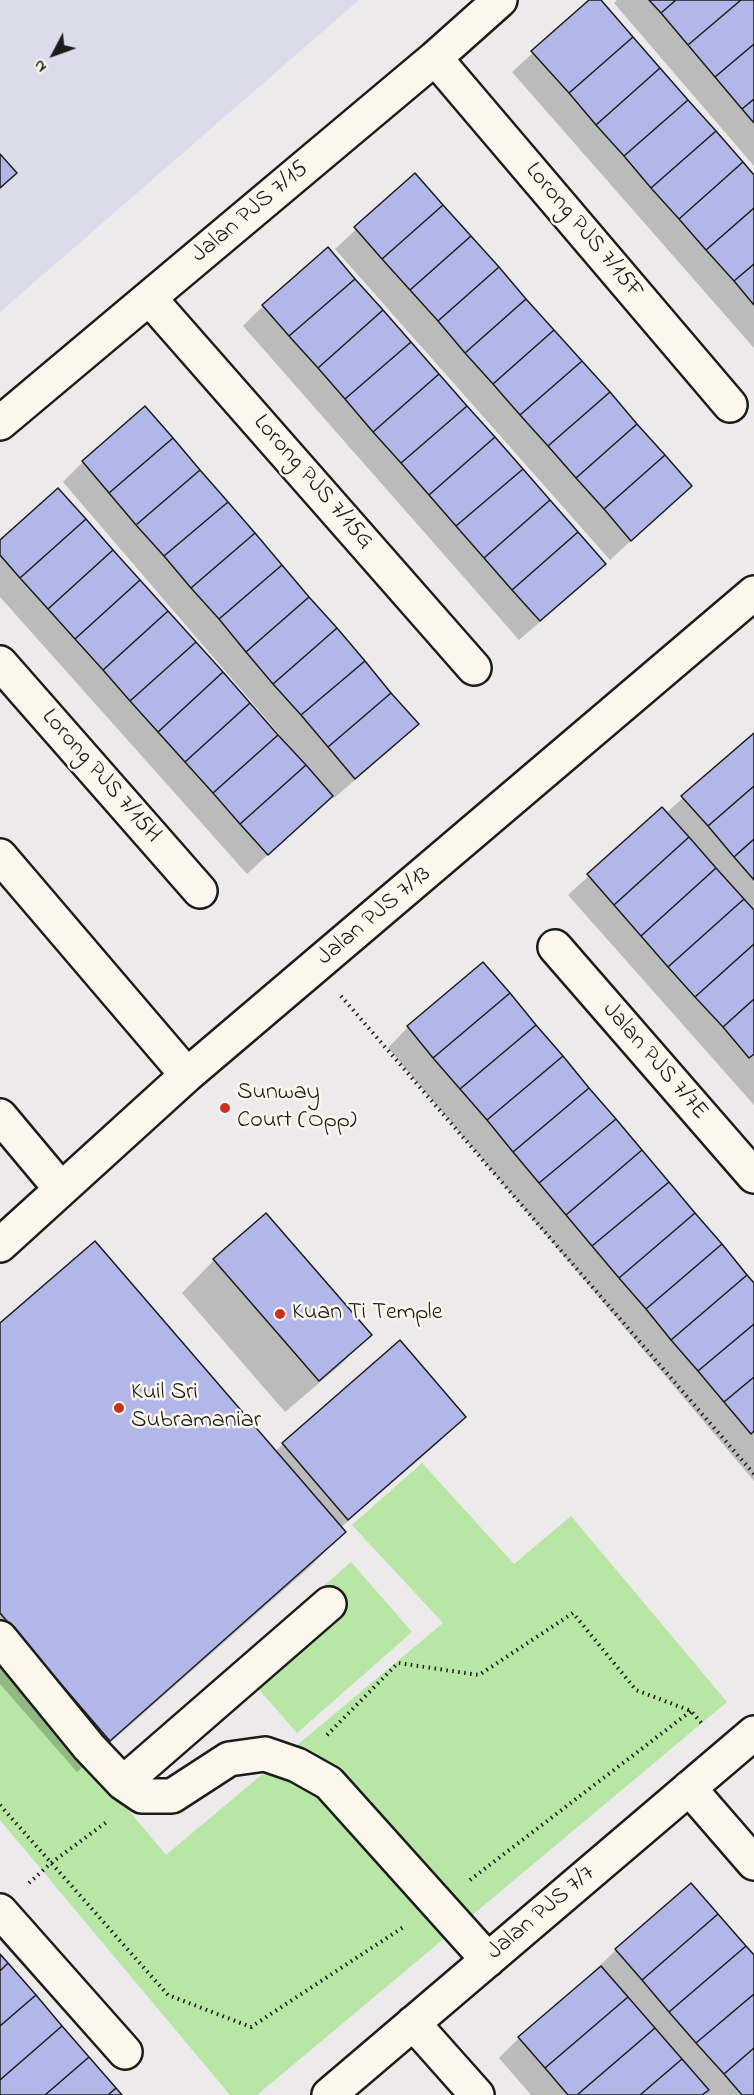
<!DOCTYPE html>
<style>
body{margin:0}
#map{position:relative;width:754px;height:2095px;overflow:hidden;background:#eceaeb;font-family:"Indie Flower",sans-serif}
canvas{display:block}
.north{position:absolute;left:24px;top:24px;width:60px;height:60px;-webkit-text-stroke:4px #fbf7ec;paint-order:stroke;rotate:229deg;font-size:16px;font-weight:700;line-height:24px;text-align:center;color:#1c1c1c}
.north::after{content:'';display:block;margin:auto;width:21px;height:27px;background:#1c1c1c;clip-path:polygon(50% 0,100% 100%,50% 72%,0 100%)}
</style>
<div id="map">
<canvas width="754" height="2095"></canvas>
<div class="north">N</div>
</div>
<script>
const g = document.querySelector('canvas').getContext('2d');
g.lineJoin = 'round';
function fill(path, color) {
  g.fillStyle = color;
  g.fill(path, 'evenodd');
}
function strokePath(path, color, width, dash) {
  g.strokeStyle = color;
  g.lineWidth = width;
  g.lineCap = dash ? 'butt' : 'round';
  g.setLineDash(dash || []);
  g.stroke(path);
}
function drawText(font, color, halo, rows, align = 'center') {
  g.font = font + ' "Indie Flower",sans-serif';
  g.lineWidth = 5;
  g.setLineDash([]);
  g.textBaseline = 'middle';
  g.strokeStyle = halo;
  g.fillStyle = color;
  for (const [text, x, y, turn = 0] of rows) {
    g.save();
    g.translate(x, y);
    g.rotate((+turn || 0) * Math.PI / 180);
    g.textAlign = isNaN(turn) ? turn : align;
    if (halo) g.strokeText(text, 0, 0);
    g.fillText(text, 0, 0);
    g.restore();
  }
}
const built = new Path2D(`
 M 0,0 L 359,0 L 0,312 Z`);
const green = new Path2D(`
 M 422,1463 L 514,1564 L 571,1516 L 727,1702 L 257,2095 L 230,2095 L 0,1820 L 0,1657 L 166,1855 L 443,1623 L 352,1525 Z
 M 351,1562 L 412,1632 L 297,1733 L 236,1663 Z`);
const shadow = new Path2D(`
 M 591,0 L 599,0 L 754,177 L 754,348 L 512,72 Z
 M 617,0 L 754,0 L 754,166 L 614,3 Z
 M 415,175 L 690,486 L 610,560 L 335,249 Z
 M 263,306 L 604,563 L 584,584 L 519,640 L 243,326 Z
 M 145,408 L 417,724 L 397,744 L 334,798 L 332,795 L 247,874 L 0,597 L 0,542 L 278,737 L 280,735 L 63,482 L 83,462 Z
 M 754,735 L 754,1105 L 568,895 L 662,809 L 666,813 Z
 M 483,964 L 754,1286 L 754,1481 L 388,1048 L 408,1027 Z
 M 266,1215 L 370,1335 L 338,1367 L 285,1412 L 182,1293 L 214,1260 Z
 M 0,1325 L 275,1452 L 283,1444 L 464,1417 L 437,1444 L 340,1528 L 344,1532 L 312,1565 L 77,1772 L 0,1684 Z
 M 691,1885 L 754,1958 L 754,2095 L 531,2095 L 499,2058 L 519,2038 L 597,1971 L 595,1970 L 616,1950 Z`);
const building = new Path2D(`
 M 589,0 L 601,0 L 633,37 L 569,93 L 531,51 Z
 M 649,0 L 676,0 L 661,13 Z
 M 676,0 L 741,0 L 688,45 L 661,13 Z
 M 741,0 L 754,0 L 754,44 L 715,77 L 688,45 Z
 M 633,37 L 660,68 L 596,125 L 569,93 Z
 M 754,44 L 754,99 L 742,109 L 715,77 Z
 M 660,68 L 688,100 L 624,156 L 596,125 Z
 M 754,99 L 754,123 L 742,109 Z
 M 688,100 L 716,131 L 651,188 L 624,156 Z
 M 716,131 L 743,162 L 679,219 L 651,188 Z
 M 0,154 L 17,173 L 0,188 Z
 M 743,162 L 754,175 L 754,208 L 706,250 L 679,219 Z
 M 415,173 L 443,205 L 382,259 L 354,227 Z
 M 443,205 L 471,236 L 410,290 L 382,259 Z
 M 754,208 L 754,264 L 734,281 L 706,250 Z
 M 471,236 L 499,267 L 438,321 L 410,290 Z
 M 328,247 L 355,279 L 289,336 L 262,305 Z
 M 754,264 L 754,305 L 734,281 Z
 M 499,267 L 526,299 L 465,353 L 438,321 Z
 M 355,279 L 383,310 L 318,368 L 289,336 Z
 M 526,299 L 554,330 L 493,384 L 465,353 Z
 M 383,310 L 411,342 L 345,399 L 318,368 Z
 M 554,330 L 582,361 L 520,415 L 493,384 Z
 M 411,342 L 439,374 L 373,432 L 345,399 Z
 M 582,361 L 610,392 L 548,446 L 520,415 Z
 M 439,374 L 467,406 L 401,463 L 373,432 Z
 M 610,392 L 637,424 L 576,478 L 548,446 Z
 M 145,406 L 173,438 L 109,493 L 82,461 Z
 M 467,406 L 495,437 L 429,495 L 401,463 Z
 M 637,424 L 665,455 L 604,509 L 576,478 Z
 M 495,437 L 523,469 L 456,526 L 429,495 Z
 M 173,438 L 200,470 L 136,525 L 109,493 Z
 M 665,455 L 692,486 L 631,541 L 604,509 Z
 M 523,469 L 550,500 L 484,558 L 456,526 Z
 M 200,470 L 228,502 L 164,556 L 136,525 Z
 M 58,488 L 86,519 L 20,578 L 0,555 L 0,540 Z
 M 550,500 L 578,532 L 512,590 L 484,558 Z
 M 228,502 L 255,533 L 191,588 L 164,556 Z
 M 86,519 L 113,550 L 48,609 L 20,578 Z
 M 578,532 L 606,564 L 540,621 L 512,590 Z
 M 255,533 L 282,565 L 219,619 L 191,588 Z
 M 113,550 L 140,580 L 75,639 L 48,609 Z
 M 282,565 L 309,597 L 246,652 L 219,619 Z
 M 140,580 L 168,611 L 103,670 L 75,639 Z
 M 309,597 L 337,628 L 273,684 L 246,652 Z
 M 168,611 L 196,642 L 130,701 L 103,670 Z
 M 337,628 L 365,661 L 301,715 L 273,684 Z
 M 196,642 L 223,672 L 158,732 L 130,701 Z
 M 365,661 L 391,693 L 328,747 L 301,715 Z
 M 223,672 L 250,703 L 185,762 L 158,732 Z
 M 391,693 L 419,724 L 355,779 L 328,747 Z
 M 250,703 L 278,735 L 213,793 L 185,762 Z
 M 754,733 L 754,786 L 708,826 L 681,796 Z
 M 278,735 L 306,765 L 240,824 L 213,793 Z
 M 306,765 L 333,796 L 268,855 L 240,824 Z
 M 754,786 L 754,839 L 734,857 L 708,826 Z
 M 662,807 L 689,837 L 614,905 L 587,874 Z
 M 689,837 L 716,868 L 641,936 L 614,905 Z
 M 754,839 L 754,880 L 734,857 Z
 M 716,868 L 744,899 L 668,967 L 641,936 Z
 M 744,899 L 754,910 L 754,944 L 695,997 L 668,967 Z
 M 754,944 L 754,999 L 723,1027 L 695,997 Z
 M 483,962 L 510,993 L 433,1058 L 407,1026 Z
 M 510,993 L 536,1025 L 460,1089 L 433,1058 Z
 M 754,999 L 754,1054 L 749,1058 L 723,1027 Z
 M 536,1025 L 563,1056 L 487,1120 L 460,1089 Z
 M 563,1056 L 589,1088 L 513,1152 L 487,1120 Z
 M 589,1088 L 616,1119 L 539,1183 L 513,1152 Z
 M 616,1119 L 642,1150 L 566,1215 L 539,1183 Z
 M 642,1150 L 669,1182 L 592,1246 L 566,1215 Z
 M 669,1182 L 695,1213 L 619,1278 L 592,1246 Z
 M 266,1213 L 372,1335 L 319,1381 L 213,1259 Z
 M 695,1213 L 722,1244 L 646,1309 L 619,1278 Z
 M 95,1241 L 346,1532 L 110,1741 L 0,1613 L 0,1323 Z
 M 722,1244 L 747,1275 L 671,1340 L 646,1309 Z
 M 747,1275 L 754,1283 L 754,1324 L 698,1371 L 671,1340 Z
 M 754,1324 L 754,1377 L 724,1402 L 698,1371 Z
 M 400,1340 L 466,1417 L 348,1520 L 282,1443 Z
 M 754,1377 L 754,1431 L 751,1434 L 724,1402 Z
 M 691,1883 L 718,1914 L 642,1980 L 615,1949 Z
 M 718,1914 L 746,1946 L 669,2012 L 642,1980 Z
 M 746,1946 L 754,1955 L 754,1994 L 696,2043 L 669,2012 Z
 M 0,1954 L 8,1963 L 0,1971 Z
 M 8,1963 L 36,1995 L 0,2026 L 0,1971 Z
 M 601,1966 L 628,1997 L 545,2068 L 518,2037 Z
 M 754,1994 L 754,2048 L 724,2074 L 696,2043 Z
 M 36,1995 L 62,2026 L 0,2080 L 0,2026 Z
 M 628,1997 L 655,2028 L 577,2095 L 568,2095 L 545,2068 Z
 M 62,2026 L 89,2057 L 45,2095 L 0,2095 L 0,2080 Z
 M 655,2028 L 682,2059 L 640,2095 L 577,2095 Z
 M 754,2048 L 754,2095 L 742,2095 L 724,2074 Z
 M 89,2057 L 116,2088 L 108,2095 L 45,2095 Z
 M 682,2059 L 709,2090 L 702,2095 L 640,2095 Z
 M 116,2088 L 122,2095 L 108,2095 Z`);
const path = new Path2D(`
 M 341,996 L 754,1474
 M 327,1735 L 398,1663 L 479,1675 L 573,1613 L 636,1690 L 691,1711 L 703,1725
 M 0,1805 L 168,1995 L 251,2027 L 405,1926
 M 470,1880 L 691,1711
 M 29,1883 L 51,1863 L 108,1821`);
const minor = new Path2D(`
 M 435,58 L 730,405
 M 150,299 L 474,668
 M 0,423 L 435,58 L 500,0
 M 0,663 L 200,891
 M 0,856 L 187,1075
 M 555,947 L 754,1176
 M 0,1116 L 61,1189
 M 0,1245 L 187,1075 L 754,593
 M 0,1638 L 89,1747 L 123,1783 L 142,1796 L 172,1796 L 229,1759 L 265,1754 L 297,1765 L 329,1783 L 488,1960
 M 123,1783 L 329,1604
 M 689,1788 L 754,1863
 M 0,1911 L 125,2052
 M 413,2023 L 477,2095
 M 329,2095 L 754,1733`);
const markers = [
 [225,1108,6,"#c8321e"],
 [280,1314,6,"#c8321e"],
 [119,1408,6,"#c8321e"]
];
const streetNames = [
 ["Jalan PJS 7/15",251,213,-40],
 ["Lorong PJS 7/15F",583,232,50],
 ["Lorong PJS 7/15G",312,483,49],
 ["Lorong PJS 7/15H",100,777,49],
 ["Jalan PJS 7/13",375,917,-40],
 ["Jalan PJS 7/7E",654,1062,49],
 ["Jalan PJS 7/7",542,1914,-40]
];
const poiNames = [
 ["Sunway",237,1094],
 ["Court (Opp)",237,1122],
 ["Kuan Ti Temple",292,1314],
 ["Kuil Sri",131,1394],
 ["Subramaniar",131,1422]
];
fill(built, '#dbdbea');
fill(green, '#b7e6a5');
fill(shadow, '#0003');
fill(building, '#b2b7e9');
strokePath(building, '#1c1c1c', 1.5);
strokePath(minor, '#1c1c1c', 38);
strokePath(path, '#1c1c1c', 4, [1.5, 4.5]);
strokePath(minor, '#fbf7ec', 33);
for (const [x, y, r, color] of markers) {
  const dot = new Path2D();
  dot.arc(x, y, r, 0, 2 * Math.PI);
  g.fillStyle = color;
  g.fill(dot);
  strokePath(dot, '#fbf7ec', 2);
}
drawText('24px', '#1c1c1c', '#fbf7ec', streetNames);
drawText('24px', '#1c1c1c', '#fbf7ec', poiNames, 'left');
</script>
